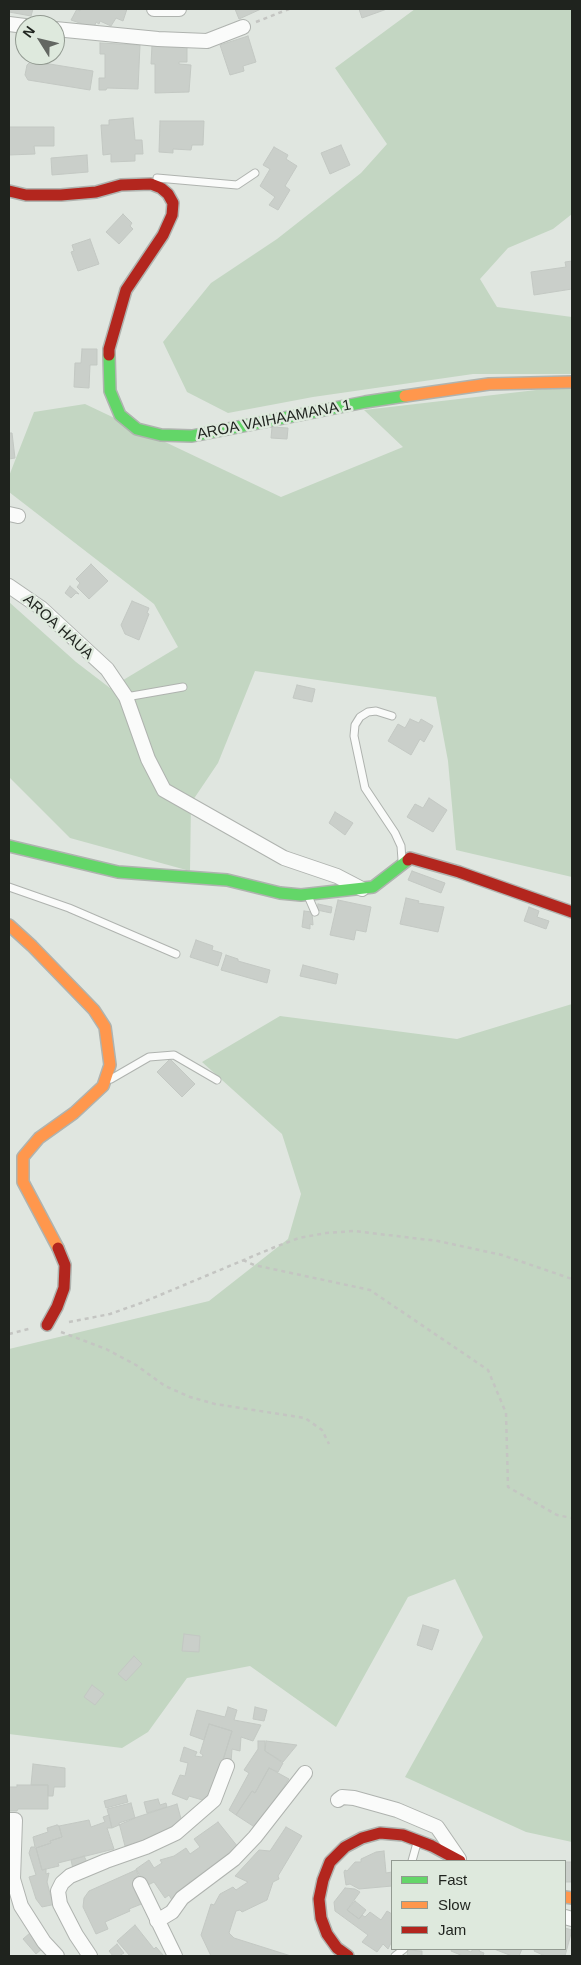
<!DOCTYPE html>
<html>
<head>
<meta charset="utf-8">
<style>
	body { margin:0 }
	#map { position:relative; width:581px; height:1965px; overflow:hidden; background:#e0e6e0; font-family:Helvetica,sans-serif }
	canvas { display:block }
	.frame { position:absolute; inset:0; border:10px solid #1f231e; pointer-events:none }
	.legend { position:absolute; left:391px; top:1860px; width:175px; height:90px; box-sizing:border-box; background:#dee9dd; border:1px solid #929a91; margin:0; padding:6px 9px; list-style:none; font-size:15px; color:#1f231e }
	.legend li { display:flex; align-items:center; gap:10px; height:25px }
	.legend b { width:25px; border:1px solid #929a91 }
	.north { position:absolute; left:15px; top:15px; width:50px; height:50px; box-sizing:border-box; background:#dee9dd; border:1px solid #929a91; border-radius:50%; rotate:306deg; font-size:14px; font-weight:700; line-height:20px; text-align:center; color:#1f231e }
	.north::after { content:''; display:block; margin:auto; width:18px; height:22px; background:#636762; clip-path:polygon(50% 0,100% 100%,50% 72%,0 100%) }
</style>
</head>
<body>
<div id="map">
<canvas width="581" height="1965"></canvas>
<div class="frame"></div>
<ul class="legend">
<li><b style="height:6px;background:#63d668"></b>Fast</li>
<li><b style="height:6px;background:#ff974d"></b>Slow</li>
<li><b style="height:6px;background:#b3261e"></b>Jam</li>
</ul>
<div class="north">N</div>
</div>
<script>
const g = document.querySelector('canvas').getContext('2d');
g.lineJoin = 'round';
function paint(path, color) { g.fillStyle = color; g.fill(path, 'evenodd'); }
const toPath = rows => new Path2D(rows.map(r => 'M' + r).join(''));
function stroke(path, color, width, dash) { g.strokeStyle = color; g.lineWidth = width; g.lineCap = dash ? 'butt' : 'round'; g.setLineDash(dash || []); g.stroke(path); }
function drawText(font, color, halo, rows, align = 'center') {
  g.font = font + ' Helvetica,sans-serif'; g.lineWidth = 5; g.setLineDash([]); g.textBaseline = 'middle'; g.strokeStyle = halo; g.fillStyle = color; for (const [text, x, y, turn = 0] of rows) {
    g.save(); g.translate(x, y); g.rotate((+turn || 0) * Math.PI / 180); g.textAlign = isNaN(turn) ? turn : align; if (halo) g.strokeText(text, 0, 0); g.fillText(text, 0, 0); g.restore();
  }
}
paint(toPath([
	[415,9,572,9,572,214,553,229,508,248,480,279,497,307,572,317,572,374,473,374,313,397,228,413,187,392,163,342,211,283,277,239,361,173,387,144,335,68],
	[562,387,572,388,572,877,456,850,448,761,436,697,255,671,218,763,191,803,190,871,70,838,9,777,9,602,76,662,110,688,178,647,154,604,9,492,9,476,34,412,85,404,281,497,403,447,364,410],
	[572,1004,572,1842,526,1832,405,1777,483,1637,455,1579,408,1597,336,1727,250,1666,187,1678,148,1732,122,1748,9,1734,9,1349,209,1301,288,1239,301,1194,282,1134,202,1062,280,1016,457,1039]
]), '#c3d6c2');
const building = toPath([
	[9,9,33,9,31,16,9,12,9,9],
	[77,9,80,11,81,9,127,9,123,21,116,18,111,26,100,21,99,24,96,22,94,28,71,20,77,9],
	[235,9,261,9,239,19,235,9],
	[359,9,387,9,362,18,359,9],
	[248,36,256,62,243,66,244,71,230,75,220,45,248,36],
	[100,43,140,45,138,89,107,88,106,90,99,90,99,78,105,78,105,54,100,54,100,43],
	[152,45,187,46,187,62,179,62,179,64,191,65,189,92,155,93,155,64,151,64,152,45],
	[31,61,93,71,90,90,28,80,25,75,27,65,31,61],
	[133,118,135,140,142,140,143,154,135,154,135,161,111,162,111,154,103,155,101,125,109,125,109,120,133,118],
	[160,121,204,121,203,145,192,145,191,150,173,149,173,153,159,152,160,121],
	[9,127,54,127,54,146,34,146,35,154,9,155,9,127],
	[341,145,350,165,330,174,321,153,341,145],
	[274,147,288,155,286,159,297,166,285,186,290,190,278,210,269,205,275,197,260,186,270,169,263,165,274,147],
	[87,155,88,172,52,175,51,158,87,155],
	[123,214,132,223,130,226,133,229,119,244,106,232,123,214],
	[90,239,99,264,78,271,71,252,74,251,72,245,90,239],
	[572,261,572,289,534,295,531,272,566,267,565,262,572,261],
	[82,349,97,349,97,365,90,365,89,388,74,387,75,363,81,363,82,349],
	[272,427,288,428,287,439,271,438,272,427],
	[9,433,12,433,15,458,9,459,9,433],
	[91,564,108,581,89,599,77,587,80,583,76,579,91,564],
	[70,586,79,594,76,593,71,598,65,593,70,586],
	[132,601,149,608,147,613,149,614,139,640,125,634,121,625,132,601],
	[297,685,315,689,312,702,293,698,297,685],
	[410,719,419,723,421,719,433,726,424,742,420,739,411,755,388,741,398,724,405,728,410,719],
	[429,798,447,810,433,832,407,817,415,804,423,808,429,798],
	[335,812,353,823,345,835,329,823,335,812],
	[412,871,445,883,441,893,408,880,412,871],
	[406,898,419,901,418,903,444,907,438,932,400,924,406,898],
	[338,900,371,907,366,932,356,930,354,940,330,935,338,900],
	[318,904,332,907,331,913,317,910,318,904],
	[529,907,539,911,537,917,549,921,546,929,524,921,529,907],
	[304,911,312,912,313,925,310,924,310,929,302,927,304,911],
	[196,940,213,946,212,950,222,953,218,966,190,957,196,940],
	[226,955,238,959,238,961,270,970,267,983,221,970,226,955],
	[303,965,338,974,336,984,300,976,303,965],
	[170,1059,195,1084,182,1097,157,1072,170,1059],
	[423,1625,439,1630,432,1650,417,1645,423,1625],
	[184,1634,200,1636,199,1652,182,1651,184,1634],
	[134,1656,142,1664,126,1681,118,1674,134,1656],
	[92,1685,104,1694,95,1705,84,1697,92,1685],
	[228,1707,237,1710,234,1720,261,1725,253,1741,241,1737,240,1751,232,1749,231,1763,223,1760,232,1731,209,1724,204,1740,190,1735,197,1710,225,1717,228,1707],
	[255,1707,267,1710,264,1721,253,1719,255,1707],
	[209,1724,232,1731,223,1760,225,1760,209,1802,189,1796,187,1800,172,1794,180,1775,185,1776,188,1763,180,1761,184,1747,197,1752,195,1756,202,1757,203,1755,200,1753,209,1724],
	[258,1741,265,1741,265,1751,283,1763,278,1772,269,1768,255,1793,252,1791,236,1815,229,1810,249,1773,244,1770,258,1749,258,1741],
	[266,1741,297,1745,283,1762,265,1751,266,1741],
	[33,1764,65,1768,65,1787,54,1787,53,1796,48,1796,48,1785,31,1785,33,1764],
	[269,1768,289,1779,256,1828,236,1815,252,1791,255,1793,269,1768],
	[17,1785,48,1785,48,1809,18,1809,17,1811,9,1811,9,1787,17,1787,17,1785],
	[126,1795,128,1802,106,1808,104,1801,126,1795],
	[158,1799,160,1805,166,1803,167,1807,147,1813,144,1802,158,1799],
	[131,1803,135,1818,112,1828,107,1809,131,1803],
	[177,1804,183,1826,154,1835,155,1837,125,1846,119,1823,177,1804],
	[109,1815,112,1828,107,1828,114,1849,58,1863,59,1866,42,1870,36,1848,51,1843,50,1841,62,1837,59,1826,89,1820,91,1827,105,1822,103,1817,109,1815],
	[218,1822,238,1847,191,1883,189,1882,193,1887,173,1902,169,1895,165,1898,154,1882,146,1886,136,1869,149,1860,154,1868,162,1863,160,1860,174,1856,186,1848,190,1854,200,1847,194,1839,218,1822],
	[57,1825,59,1826,62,1837,50,1841,51,1843,36,1848,42,1870,46,1869,46,1874,49,1873,47,1882,51,1897,56,1904,42,1907,36,1899,29,1877,36,1875,29,1853,31,1847,35,1847,33,1837,48,1832,47,1828,57,1825],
	[286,1827,302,1836,278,1876,279,1879,273,1882,267,1900,242,1912,240,1910,236,1911,229,1933,234,1938,291,1956,211,1956,201,1935,211,1904,214,1905,220,1894,233,1887,236,1890,248,1882,235,1876,259,1850,270,1851,286,1827],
	[384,1851,386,1873,392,1872,392,1886,359,1889,350,1884,346,1885,344,1872,345,1870,347,1871,355,1862,361,1862,361,1859,376,1852,384,1851],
	[84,1856,88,1864,73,1869,71,1860,84,1856],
	[565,1862,572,1862,572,1882,565,1882,565,1862],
	[136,1870,140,1879,144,1903,129,1909,130,1911,105,1922,108,1929,96,1934,83,1907,84,1898,89,1891,136,1870],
	[345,1888,355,1889,360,1892,347,1910,359,1919,362,1915,365,1917,370,1912,381,1920,387,1911,392,1914,392,1941,388,1949,383,1944,377,1952,362,1942,368,1935,335,1911,334,1902,345,1888],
	[355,1901,366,1910,359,1919,347,1910,355,1901],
	[135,1925,154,1949,156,1947,164,1956,130,1956,117,1941,135,1925],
	[565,1928,572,1930,565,1956,545,1956,534,1951,535,1949,565,1949,565,1928],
	[30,1933,43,1948,36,1954,23,1939,30,1933],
	[117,1944,124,1953,119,1956,113,1956,109,1951,117,1944],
	[452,1949,464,1949,471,1952,473,1949,480,1949,479,1951,484,1953,483,1956,463,1956,451,1951,452,1949],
	[494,1949,522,1949,519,1956,512,1956,494,1949],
	[408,1950,422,1951,422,1956,407,1956,408,1950]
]);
paint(building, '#cacfca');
stroke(building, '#c3c8c3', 1);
const lane = toPath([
	[157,178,237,185,255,173],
	[126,697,183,687],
	[392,716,376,711,368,712,360,717,355,725,354,736,365,788,395,833,401,846,402,860],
	[9,887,69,908,176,954],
	[308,896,315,912],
	[111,1079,149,1057,174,1055,217,1080],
	[412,1861,417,1843],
	[395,1956,404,1949]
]);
const street = toPath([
	[154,9,179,9],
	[9,24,25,26],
	[55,29,158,39,207,41,243,27],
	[9,514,18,516],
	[9,586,41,608,107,669,126,697,148,759,164,790,284,858,337,876,362,889],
	[338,1800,342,1797,354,1798,397,1810,437,1827,459,1859],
	[9,1820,15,1820,13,1879,21,1906,44,1942,57,1956],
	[140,1884,175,1956],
	[565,1917,572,1919],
	[157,1921,172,1912,182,1898,234,1859,255,1837,305,1773],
	[90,1956,76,1935,60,1904,58,1891,62,1883,70,1876,106,1861,146,1847,176,1833,214,1800,227,1766]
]);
const fast = toPath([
	[109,355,110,391,120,415,137,429,161,435,192,436,365,402,405,396],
	[9,846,118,872,227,880,280,893,301,895,373,887,408,860]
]);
const slow = toPath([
	[405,396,489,384,572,382],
	[9,925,32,946,94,1010,105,1027,110,1065,103,1086,74,1113,39,1138,23,1157,23,1182,58,1248],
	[565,1897,572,1898]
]);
const jam = toPath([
	[9,191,26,195,61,195,96,192,121,185,151,184,161,188,168,194,173,203,172,215,163,235,126,290,109,349,109,355],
	[408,860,410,858,459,872,572,912],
	[47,1325,57,1307,64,1288,65,1265,58,1248],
	[348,1956,337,1948,327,1934,321,1918,319,1899,323,1880,330,1862,345,1847,362,1838,380,1833,403,1835,432,1846,460,1861]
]);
stroke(lane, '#afb3af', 9);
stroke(street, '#afb3af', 16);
stroke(fast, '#afb3af', 14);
stroke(slow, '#afb3af', 14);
stroke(jam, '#afb3af', 14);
stroke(toPath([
	[256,22,289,9],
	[243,1260,254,1265,370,1290,488,1370,506,1413,508,1487,557,1515,572,1518],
	[69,1322,110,1314,141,1303,275,1247,299,1238,326,1233,354,1231,438,1241,502,1255,572,1279],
	[61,1332,106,1349,136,1365,165,1386,190,1397,215,1404,305,1418,322,1430,329,1444],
	[9,1334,32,1328]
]), '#c4c5c2', 2.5, [4, 4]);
stroke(lane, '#fafbfa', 7);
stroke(street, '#fafbfa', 14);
stroke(fast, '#63d668', 11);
stroke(slow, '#ff974d', 11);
stroke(jam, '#b3261e', 11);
drawText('15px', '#1f231e', '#dee9dd', [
	["AROA VAIHAAMANA 1",274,420,-11],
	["AROA HAUA",58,627,42]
]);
</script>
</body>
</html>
